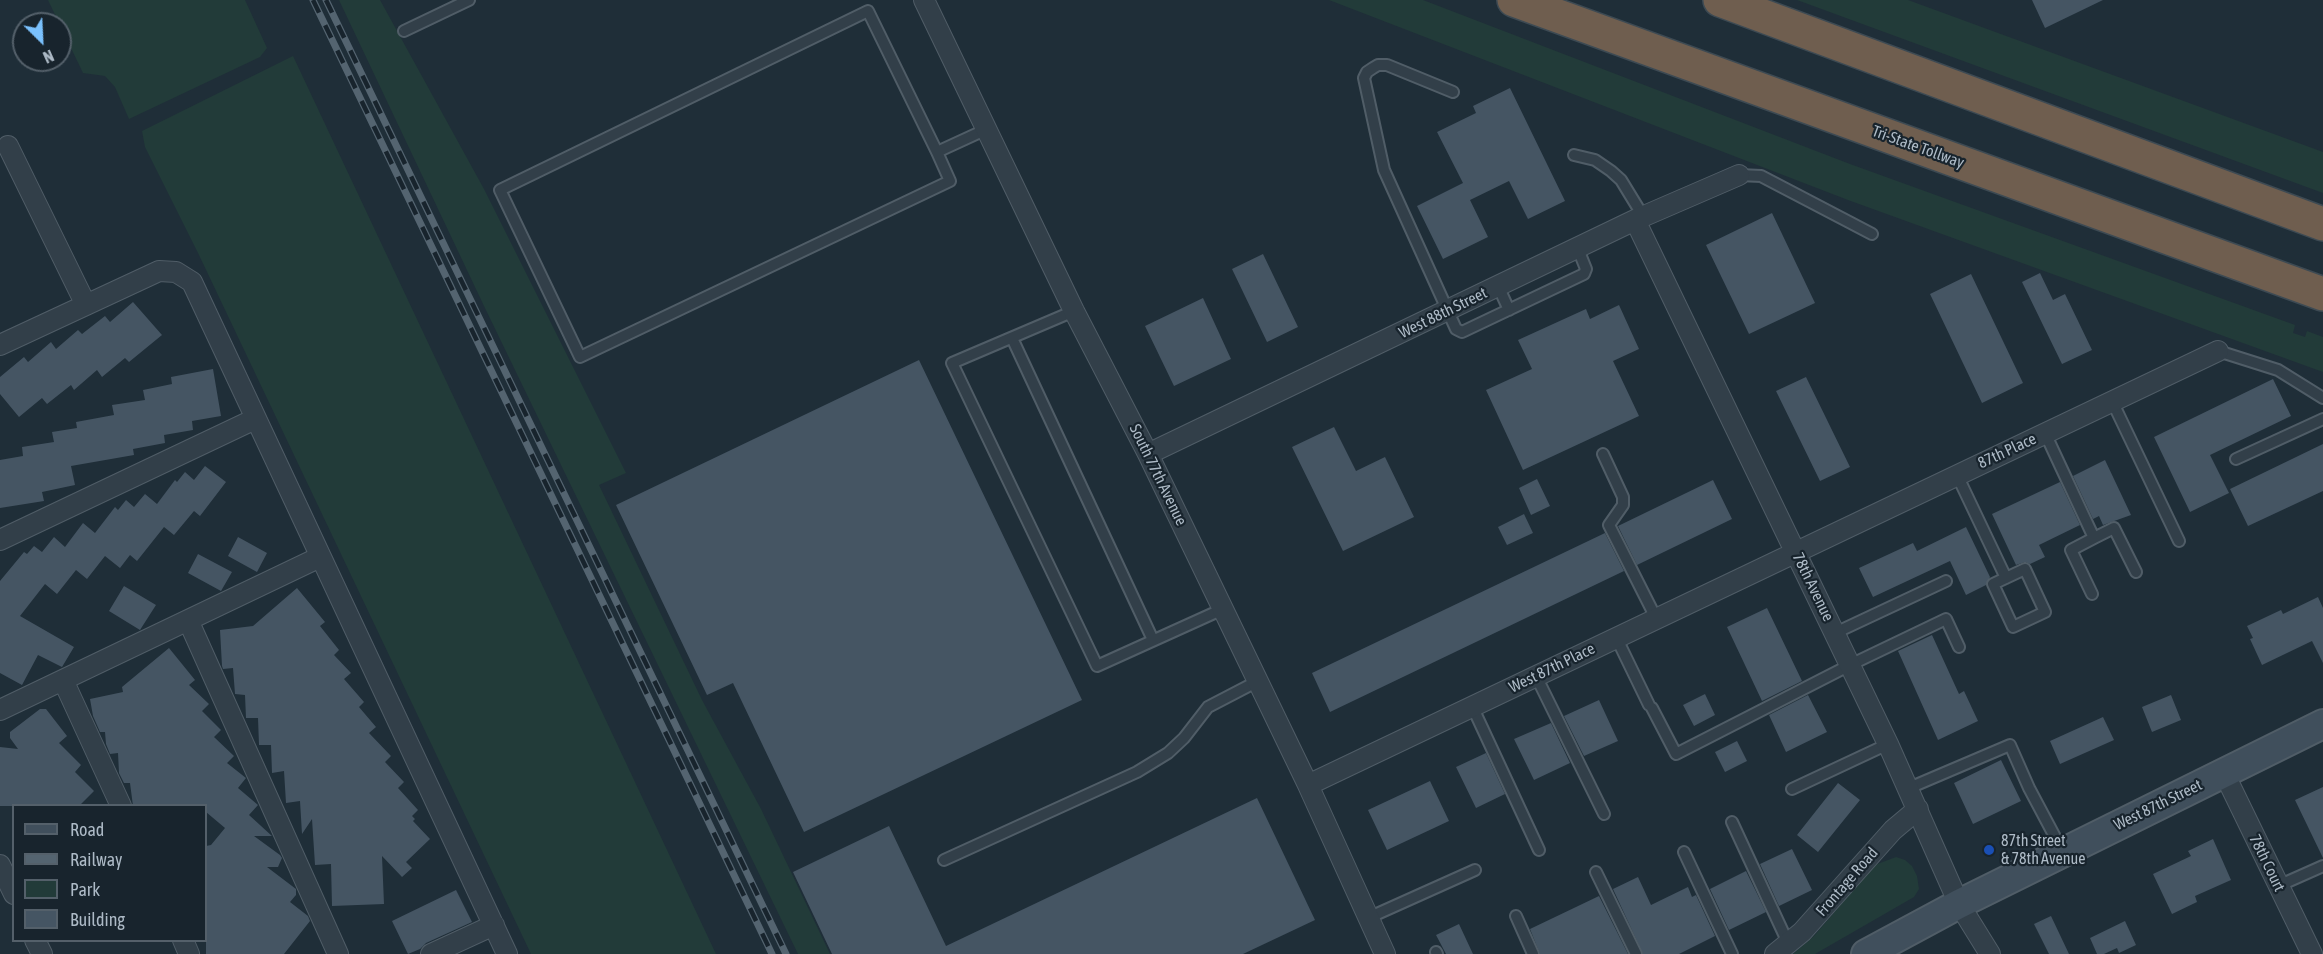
<!DOCTYPE html>
<html>
<head>
<meta charset="utf-8">
<style>
	body { margin:0 }
	#map { position:relative; width:2323px; height:954px; overflow:hidden; background:#1f2e38; font-family:"Asap Condensed",sans-serif }
	canvas { display:block }
	.legend { position:absolute; left:12px; top:804px; width:195px; height:138px; box-sizing:border-box; background:#18242d; border:2px solid #54606a; margin:0; padding:8px 10px; list-style:none; font-size:18px; color:#adbac6 }
	.legend li { display:flex; align-items:center; gap:12px; height:30px }
	.legend b { width:30px; border:2px solid #54606a }
	.north { position:absolute; left:12px; top:12px; width:60px; height:60px; box-sizing:border-box; background:#18242d; border:2px solid #54606a; border-radius:50%; rotate:156deg; font-size:16px; font-weight:700; line-height:24px; text-align:center; color:#adbac6 }
	.north::after { content:''; display:block; margin:auto; width:21px; height:27px; background:#7ac1fd; clip-path:polygon(50% 0,100% 100%,50% 72%,0 100%) }
</style>
</head>
<body>
<div id="map">
<canvas width="2323" height="954"></canvas>
<ul class="legend">
<li><b style="height:8px;background:#404f5c"></b>Road</li>
<li><b style="height:8px;background:#546470"></b>Railway</li>
<li><b style="height:16px;background:#223b39"></b>Park</li>
<li><b style="height:16px;background:#455563"></b>Building</li>
</ul>
<div class="north">N</div>
</div>
<script>
const g = document.querySelector('canvas').getContext('2d');
g.lineJoin = 'round';
function paint(path, color) { g.fillStyle = color; g.fill(path, 'evenodd'); }
const toPath = rows => new Path2D(rows.map(r => 'M' + r).join(''));
function stroke(path, color, width, dash) { g.strokeStyle = color; g.lineWidth = width; g.lineCap = dash ? 'butt' : 'round'; g.setLineDash(dash || []); g.stroke(path); }
function drawText(font, color, halo, rows, align = 'center') {
  g.font = font + ' "Asap Condensed",sans-serif'; g.lineWidth = 4.5; g.setLineDash([]); g.textBaseline = 'middle'; g.strokeStyle = halo; g.fillStyle = color; for (const [text, x, y, turn = 0] of rows) {
    g.save(); g.translate(x, y); g.rotate((+turn || 0) * Math.PI / 180); g.textAlign = isNaN(turn) ? turn : align; if (halo) g.strokeText(text, 0, 0); g.fillText(text, 0, 0); g.restore();
  }
}
paint(toPath([
	[48,0,245,0,267,48,260,57,129,119,115,87,105,76,83,73],
	[339,0,380,0,484,189,626,473,599,485,702,700,761,809,830,954,798,954,484,306],
	[1329,0,1423,0,1850,164,2295,325,2293,333,2305,337,2307,331,2323,337,2323,372,1848,200],
	[1797,0,1908,0,2323,152,2323,193],
	[293,56,716,954,531,954,199,255,145,147,142,131],
	[1896,857,1905,860,1912,866,1917,876,1919,889,1914,897,1815,954,1793,954,1814,936,1875,865]
]), '#223b39');
paint(toPath([
	[2032,0,2103,0,2045,28],
	[1510,88,1565,201,1528,219,1509,181,1470,200,1488,237,1443,259,1417,206,1463,183,1437,132,1476,113,1473,106],
	[1772,213,1815,303,1749,334,1706,245],
	[1263,254,1298,327,1267,342,1232,269],
	[2040,273,2053,300,2065,294,2092,350,2062,364,2022,282],
	[1971,274,2023,383,1982,403,1930,294],
	[1203,298,1231,359,1174,386,1145,326],
	[133,302,162,335,129,362,125,358,102,377,97,370,74,390,71,385,47,404,42,398,19,417,0,394,0,377,24,357,28,362,51,342,56,349,78,330,82,334,105,316,110,322],
	[1619,305,1639,349,1613,361,1639,416,1523,470,1486,390,1532,369,1518,340,1586,309,1590,319],
	[919,360,1082,700,804,832,733,683,707,695,616,505],
	[213,369,221,416,192,421,193,430,164,435,165,443,133,449,134,455,71,466,75,485,42,492,44,501,0,508,0,460,23,456,22,447,54,442,52,432,77,428,76,422,114,415,112,405,145,400,143,390,172,384,171,377],
	[1806,377,1850,467,1820,481,1776,391],
	[2273,379,2291,416,2210,455,2229,493,2190,512,2154,437],
	[1334,427,1356,471,1385,457,1414,517,1343,551,1292,447],
	[2323,444,2323,491,2248,526,2230,489],
	[2105,460,2131,515,2103,525,2099,516,2093,519,2073,476],
	[205,466,226,482,200,516,194,511,174,535,164,527,137,561,130,555,120,568,105,556,87,579,76,570,57,594,45,584,20,616,74,647,62,667,38,655,22,685,0,673,0,581,24,552,27,554,34,546,42,552,54,537,65,547,83,523,95,533,115,507,118,510,126,500,134,507,145,494,157,504,175,480,177,482,185,472,194,480],
	[1537,479,1550,506,1531,515,1519,488],
	[1713,480,1732,519,1637,565,1618,526],
	[2060,482,2080,525,2039,545,2045,557,2030,564,2025,562,2016,565,1992,514],
	[1524,514,1533,533,1507,545,1498,527],
	[1966,527,1990,577,1986,585,1966,595,1950,561,1873,597,1859,568,1913,543,1917,551],
	[1605,533,1624,571,1330,712,1312,673],
	[238,537,267,553,257,572,228,556],
	[198,554,232,572,221,591,188,573],
	[124,586,156,605,140,630,109,611],
	[297,588,325,622,320,626,339,650,334,655,351,673,344,679,364,702,359,707,376,727,369,733,391,756,385,762,404,782,398,788,418,810,412,816,415,819,413,821,430,839,406,862,412,868,402,877,382,856,384,904,332,906,331,864,315,865,312,819,302,834,300,801,286,803,284,771,272,773,271,745,259,745,258,718,246,718,245,695,235,694,233,668,223,669,222,666,220,630,253,626],
	[2318,597,2323,608,2323,663,2312,641,2262,665,2250,639,2253,638,2247,626,2281,610,2283,614],
	[1767,608,1802,681,1762,701,1727,627],
	[1932,635,1959,694,1964,691,1978,721,1938,740,1898,651],
	[169,648,195,680,189,685,209,704,202,711,221,730,214,737,234,756,227,763,246,778,238,788,258,805,249,815,272,836,254,836,280,855,282,858,278,867,267,867,296,889,296,895,290,902,308,916,310,921,284,954,206,954,206,846,211,845,225,828,206,812,206,806,133,806,130,783,124,783,119,773,118,753,110,754,106,744,105,732,100,732,93,716,90,699,123,692,122,687],
	[1705,694,1715,715,1694,726,1683,705],
	[1808,695,1827,732,1786,752,1769,715],
	[2171,695,2181,720,2152,732,2142,707],
	[1599,700,1618,741,1584,756,1564,716],
	[40,709,46,709,67,736,59,743,81,765,75,772,94,791,79,806,0,806,0,747,18,749,10,738,10,732],
	[2103,717,2114,740,2060,764,2050,741],
	[1551,723,1570,763,1534,780,1514,739],
	[1737,741,1747,761,1725,772,1715,752],
	[1486,753,1505,794,1476,808,1456,767],
	[2001,760,2021,801,1973,824,1954,783],
	[1430,781,1449,821,1387,850,1368,810],
	[1838,783,1860,800,1818,852,1797,835],
	[2323,787,2323,858,2295,800],
	[1257,798,1315,920,1243,954,832,954,793,872,889,826,946,946],
	[2213,839,2231,880,2195,896,2197,902,2172,914,2153,874,2191,856,2188,851],
	[1792,849,1812,890,1779,906,1760,864],
	[1746,871,1766,912,1729,930,1710,889],
	[1638,877,1651,905,1688,887,1692,897,1696,895,1715,936,1679,954,1643,954,1613,889],
	[456,890,472,922,426,943,420,949,408,954,392,921],
	[1599,896,1628,954,1540,954,1530,929],
	[2051,916,2069,954,2049,954,2034,924],
	[2125,921,2136,945,2119,953,2117,948,2104,954,2097,954,2090,938],
	[1459,924,1473,954,1446,954,1436,935]
]), '#455563');
const service = toPath([
	[404,31,469,0],
	[1453,92,1387,65,1378,65,1373,68,1367,72,1364,78,1384,170,1456,329,1462,332,1584,274,1586,269,1578,249],
	[937,152,868,11,500,190,580,357,950,181,937,152,987,129],
	[1574,155,1595,160,1611,171,1621,180,1643,216],
	[1739,175,1761,176,1872,234],
	[1498,286,1509,310],
	[1074,311,952,363,1097,666,1223,609],
	[1012,338,1153,640],
	[2218,351,2278,370,2323,398],
	[2112,401,2179,541],
	[2045,433,2094,538,2114,528,2136,572],
	[1603,454,1623,497,1623,505,1609,525,1656,618],
	[2236,459,2323,419],
	[1957,475,2006,578],
	[2025,569,2045,612,2013,627,1993,584,2025,569],
	[2092,594,2071,550,2094,538],
	[1835,633,1946,581],
	[1616,637,1649,705],
	[1536,676,1604,814],
	[1472,706,1539,850],
	[1652,708,1676,754,1850,665,1946,619,1959,647],
	[1909,788,2010,745,2029,788,2063,852],
	[1792,789,1888,744],
	[1732,822,1789,945],
	[1684,852,1732,954],
	[944,860,1137,772,1168,753,1184,738,1208,707,1258,681],
	[1596,872,1636,954],
	[2278,886,2323,866],
	[1516,916,1533,954],
	[1368,918,1475,870],
	[1436,952,1437,954]
]);
const minor = toPath([
	[924,0,1074,311,1148,454,1308,785,1385,954],
	[8,146,86,305],
	[1635,220,1888,744,1959,904,1990,954],
	[0,345,159,271,176,272,192,282,507,954],
	[1148,454,1635,220,1739,175],
	[0,540,255,419],
	[188,620,338,954],
	[63,680,121,806],
	[0,710,320,557],
	[2224,773,2312,954],
	[1308,785,2218,351],
	[0,865,14,894],
	[35,940,42,954],
	[183,940,189,954],
	[431,954,494,925],
	[1775,954,1802,932,1893,830,1918,809]
]);
const secondary = toPath([
	[1866,954,1959,904,2323,724]
]);
const motorway = toPath([
	[1514,0,2323,294],
	[1720,0,2323,224]
]);
stroke(service, '#505d67', 14);
stroke(minor, '#505d67', 22);
stroke(secondary, '#505d67', 32);
stroke(motorway, '#3d4a53', 36);
stroke(service, '#323f49', 10);
stroke(minor, '#323f49', 20);
stroke(secondary, '#404f5c', 28);
stroke(motorway, '#6f5e4f', 33);
const rail = toPath([
	[313,0,772,954],
	[326,0,786,954]
]);
stroke(rail, '#546470', 7);
stroke(rail, '#18242d', 4.5, [14]);
for (const [x, y, r, color] of [
	[1989,850,6,"#1a4fb4"]
]) { const dot = new Path2D(); dot.arc(x, y, r, 0, 2 * Math.PI); g.fillStyle = color; g.fill(dot); stroke(dot, '#18242d', 2); }
drawText('16px', '#adbac6', '#18242d', [
	["Tri-State Tollway",1918,147,20],
	["West 88th Street",1443,313,-26],
	["87th Place",2007,451,-25],
	["South 77th Avenue",1158,475,64],
	["78th Avenue",1813,587,64],
	["West 87th Place",1552,668,-26],
	["West 87th Street",2158,805,-26],
	["78th Court",2267,863,64],
	["Frontage Road",1847,882,-49]
]);
drawText('16px', '#adbac6', '#18242d', [
	["87th Street",2001,841],
	["& 78th Avenue",2001,859]
], 'left');
</script>
</body>
</html>
